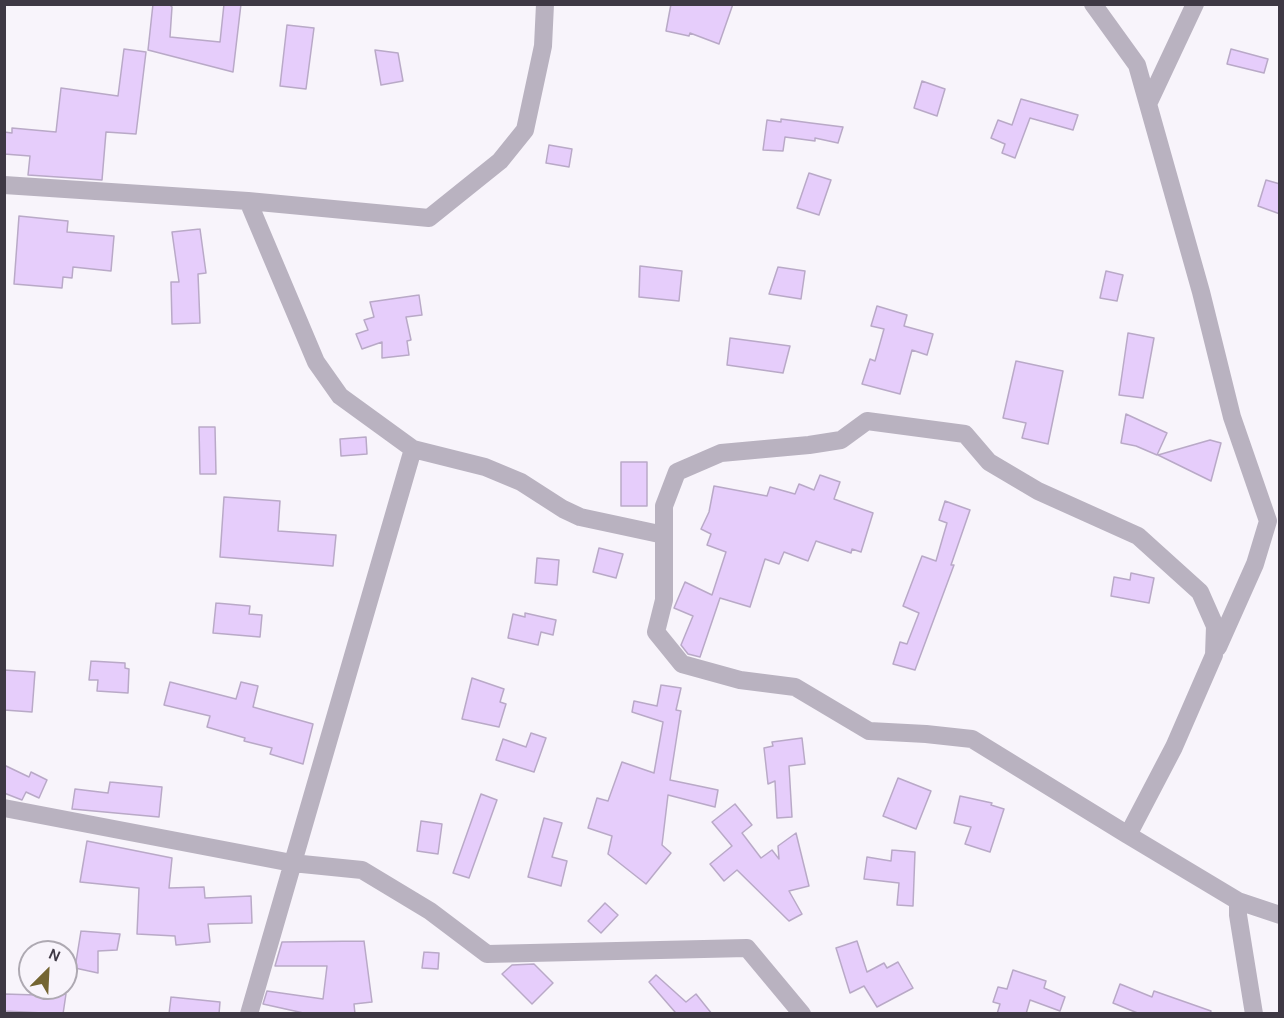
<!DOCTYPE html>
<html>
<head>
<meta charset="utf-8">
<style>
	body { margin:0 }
	#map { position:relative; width:1284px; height:1018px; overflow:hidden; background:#f8f4fb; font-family:Karla,sans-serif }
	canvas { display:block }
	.frame { position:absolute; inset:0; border:6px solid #3e3844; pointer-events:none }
	.north { position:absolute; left:18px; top:940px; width:60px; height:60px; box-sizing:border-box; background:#f8f4fb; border:2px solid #aea9b2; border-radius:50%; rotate:24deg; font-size:16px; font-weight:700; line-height:24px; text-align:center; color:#3e3844 }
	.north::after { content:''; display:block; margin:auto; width:21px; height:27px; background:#746532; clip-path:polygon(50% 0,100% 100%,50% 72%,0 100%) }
</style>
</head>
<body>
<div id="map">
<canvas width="1284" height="1018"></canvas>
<div class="frame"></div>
<div class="north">N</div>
</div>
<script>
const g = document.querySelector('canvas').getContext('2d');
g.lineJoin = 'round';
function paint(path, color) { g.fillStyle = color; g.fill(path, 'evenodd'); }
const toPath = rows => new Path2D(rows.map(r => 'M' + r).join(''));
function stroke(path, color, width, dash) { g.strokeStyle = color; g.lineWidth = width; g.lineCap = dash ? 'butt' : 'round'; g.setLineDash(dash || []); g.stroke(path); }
const building = toPath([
	[153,4,169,4,172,7,170,37,220,42,224,4,241,4,233,72,148,50,153,4],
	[671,4,733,4,719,44,690,33,689,36,666,31,671,4],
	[287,25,314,28,306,89,280,86,287,25],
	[124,49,146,52,136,134,106,132,102,180,28,175,30,156,4,154,4,132,12,133,12,128,56,132,61,88,118,96,124,49],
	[1231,49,1268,59,1264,73,1227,64,1231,49],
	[375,50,398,53,403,81,381,85,375,50],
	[922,81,945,89,937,116,914,108,922,81],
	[1021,99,1078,115,1073,130,1030,118,1015,158,1002,153,1005,144,991,138,998,120,1012,125,1021,99],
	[781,119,811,123,843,127,838,143,815,138,815,141,785,137,783,151,763,150,767,120,781,122,781,119],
	[549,145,572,149,569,167,546,163,549,145],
	[809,173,831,180,819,215,797,208,809,173],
	[1266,180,1280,184,1280,214,1258,206,1266,180],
	[19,216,68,221,67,232,114,236,111,271,73,267,72,278,63,277,62,288,14,284,19,216],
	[200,229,206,273,198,274,200,323,172,324,171,282,179,282,172,232,200,229],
	[640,266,682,271,679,301,639,297,640,266],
	[778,267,805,271,801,299,769,294,778,267],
	[1106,271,1123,275,1117,301,1100,298,1106,271],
	[419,295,422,315,406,317,411,340,407,341,409,355,382,358,382,342,362,349,356,334,368,330,364,320,374,317,370,302,419,295],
	[877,306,907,315,904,326,933,334,927,355,912,350,900,394,862,384,870,359,875,361,884,329,871,326,877,306],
	[1128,333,1154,338,1143,398,1119,395,1128,333],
	[730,338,790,346,783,373,727,365,730,338],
	[1016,361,1063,371,1048,444,1022,438,1026,423,1003,418,1016,361],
	[1126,414,1167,433,1157,455,1136,446,1121,443,1126,414],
	[199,427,215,427,216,474,200,474,199,427],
	[366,437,367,454,341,456,340,439,366,437],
	[1210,440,1221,443,1211,481,1158,455,1210,440],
	[621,462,647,462,647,506,621,506,621,462],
	[820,475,840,482,834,499,873,513,861,552,852,549,851,553,816,541,808,561,784,552,779,564,765,559,750,607,720,598,700,657,688,654,681,645,693,616,674,608,685,582,712,595,726,552,707,545,711,534,701,529,709,512,714,486,767,496,770,487,795,494,799,484,814,490,820,475],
	[224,497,280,501,278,531,336,535,333,566,220,557,224,497],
	[945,501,970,510,951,565,954,565,915,670,893,664,900,642,907,644,919,613,903,606,922,556,936,561,947,523,939,520,945,501],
	[599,548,623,554,616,578,593,572,599,548],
	[537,558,559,560,557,585,535,583,537,558],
	[1131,573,1154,578,1149,603,1111,596,1114,577,1130,580,1131,573],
	[216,603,250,606,249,614,262,615,260,637,213,633,216,603],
	[525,613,556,620,553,635,541,632,538,645,508,638,513,614,525,617,525,613],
	[91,661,125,663,125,668,129,669,128,693,97,691,98,680,89,680,91,661],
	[4,670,35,672,32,712,4,710,4,670],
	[472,678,504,689,500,702,506,704,499,727,462,719,472,678],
	[170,682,236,699,241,682,258,686,253,707,313,724,303,764,270,754,272,748,244,741,245,738,207,727,210,716,164,705,170,682],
	[661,685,681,688,676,710,681,711,680,716,670,780,718,790,715,807,668,795,662,845,671,853,646,884,608,854,612,836,588,828,597,798,608,801,622,762,654,773,663,722,632,712,634,701,657,706,661,685],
	[531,733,546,738,534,772,496,760,503,739,526,747,531,733],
	[802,738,805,764,789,766,792,817,777,818,775,781,768,784,764,748,773,746,772,742,802,738],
	[4,765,29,777,31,772,47,780,39,798,26,792,22,800,4,793,4,765],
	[898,778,931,791,916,829,883,816,898,778],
	[110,782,162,787,159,817,72,809,75,789,108,793,110,782],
	[481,794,497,800,469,878,453,873,481,794],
	[960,796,992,803,991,805,1004,809,990,852,965,844,971,827,954,823,960,796],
	[735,804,752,825,742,833,761,858,772,850,779,859,778,846,796,833,809,886,789,891,802,914,789,921,737,870,724,881,710,864,732,846,712,822,735,804],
	[544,818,562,823,552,857,567,861,561,886,528,877,544,818],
	[421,821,442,824,438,854,417,851,421,821],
	[87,841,172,858,169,888,204,887,205,898,251,896,252,923,208,924,210,942,176,945,175,936,137,934,139,888,80,882,87,841],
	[892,850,915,852,913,906,897,905,899,883,864,879,867,857,891,861,892,850],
	[605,903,618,915,601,933,588,921,605,903],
	[81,931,120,934,117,950,98,951,98,973,75,968,81,931],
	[364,941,372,1002,354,1004,355,1014,308,1014,263,1004,267,991,323,999,327,966,275,966,282,942,364,941],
	[857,941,867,972,884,963,887,968,898,962,913,988,877,1007,864,986,850,993,836,948,857,941],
	[424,952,439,953,438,969,422,968,424,952],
	[534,964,553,983,532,1004,502,974,512,965,534,964],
	[1013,970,1046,981,1044,988,1065,997,1060,1011,1030,1000,1026,1014,997,1014,1000,1004,993,1002,998,987,1007,989,1013,970],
	[656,975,686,1002,696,994,712,1014,673,1014,675,1012,649,982,656,975],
	[1120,984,1152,997,1154,991,1211,1011,1210,1014,1140,1014,1113,1003,1120,984],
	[39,988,66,994,63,1014,4,1011,4,994,37,995,39,988],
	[171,997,220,1002,219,1014,169,1014,171,997]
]);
paint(building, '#e6cdfb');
stroke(building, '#b9a9c7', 1.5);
stroke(toPath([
	[1093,4,1137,65,1201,292,1232,417,1268,521,1255,564,1218,647],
	[1149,102,1195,4],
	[4,185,248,201,429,218,500,161,525,130,543,46,545,4],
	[248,201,316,362,340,396,413,449,485,467,521,482,563,509,580,517,664,535,664,600,656,632,682,664,740,680,795,687,869,731,926,734,972,739,1128,835],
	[664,535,664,506,677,472,721,453,809,445,841,440,867,421,965,434,989,462,1038,491,1138,536,1200,592,1215,626,1214,655,1174,747,1128,835,1238,901,1280,915],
	[4,808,292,863,362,870,430,911,487,954,747,948,802,1014],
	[1238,901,1238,915,1254,1014],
	[249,1014,413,449]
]), '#b9b2c0', 18);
</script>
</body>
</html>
